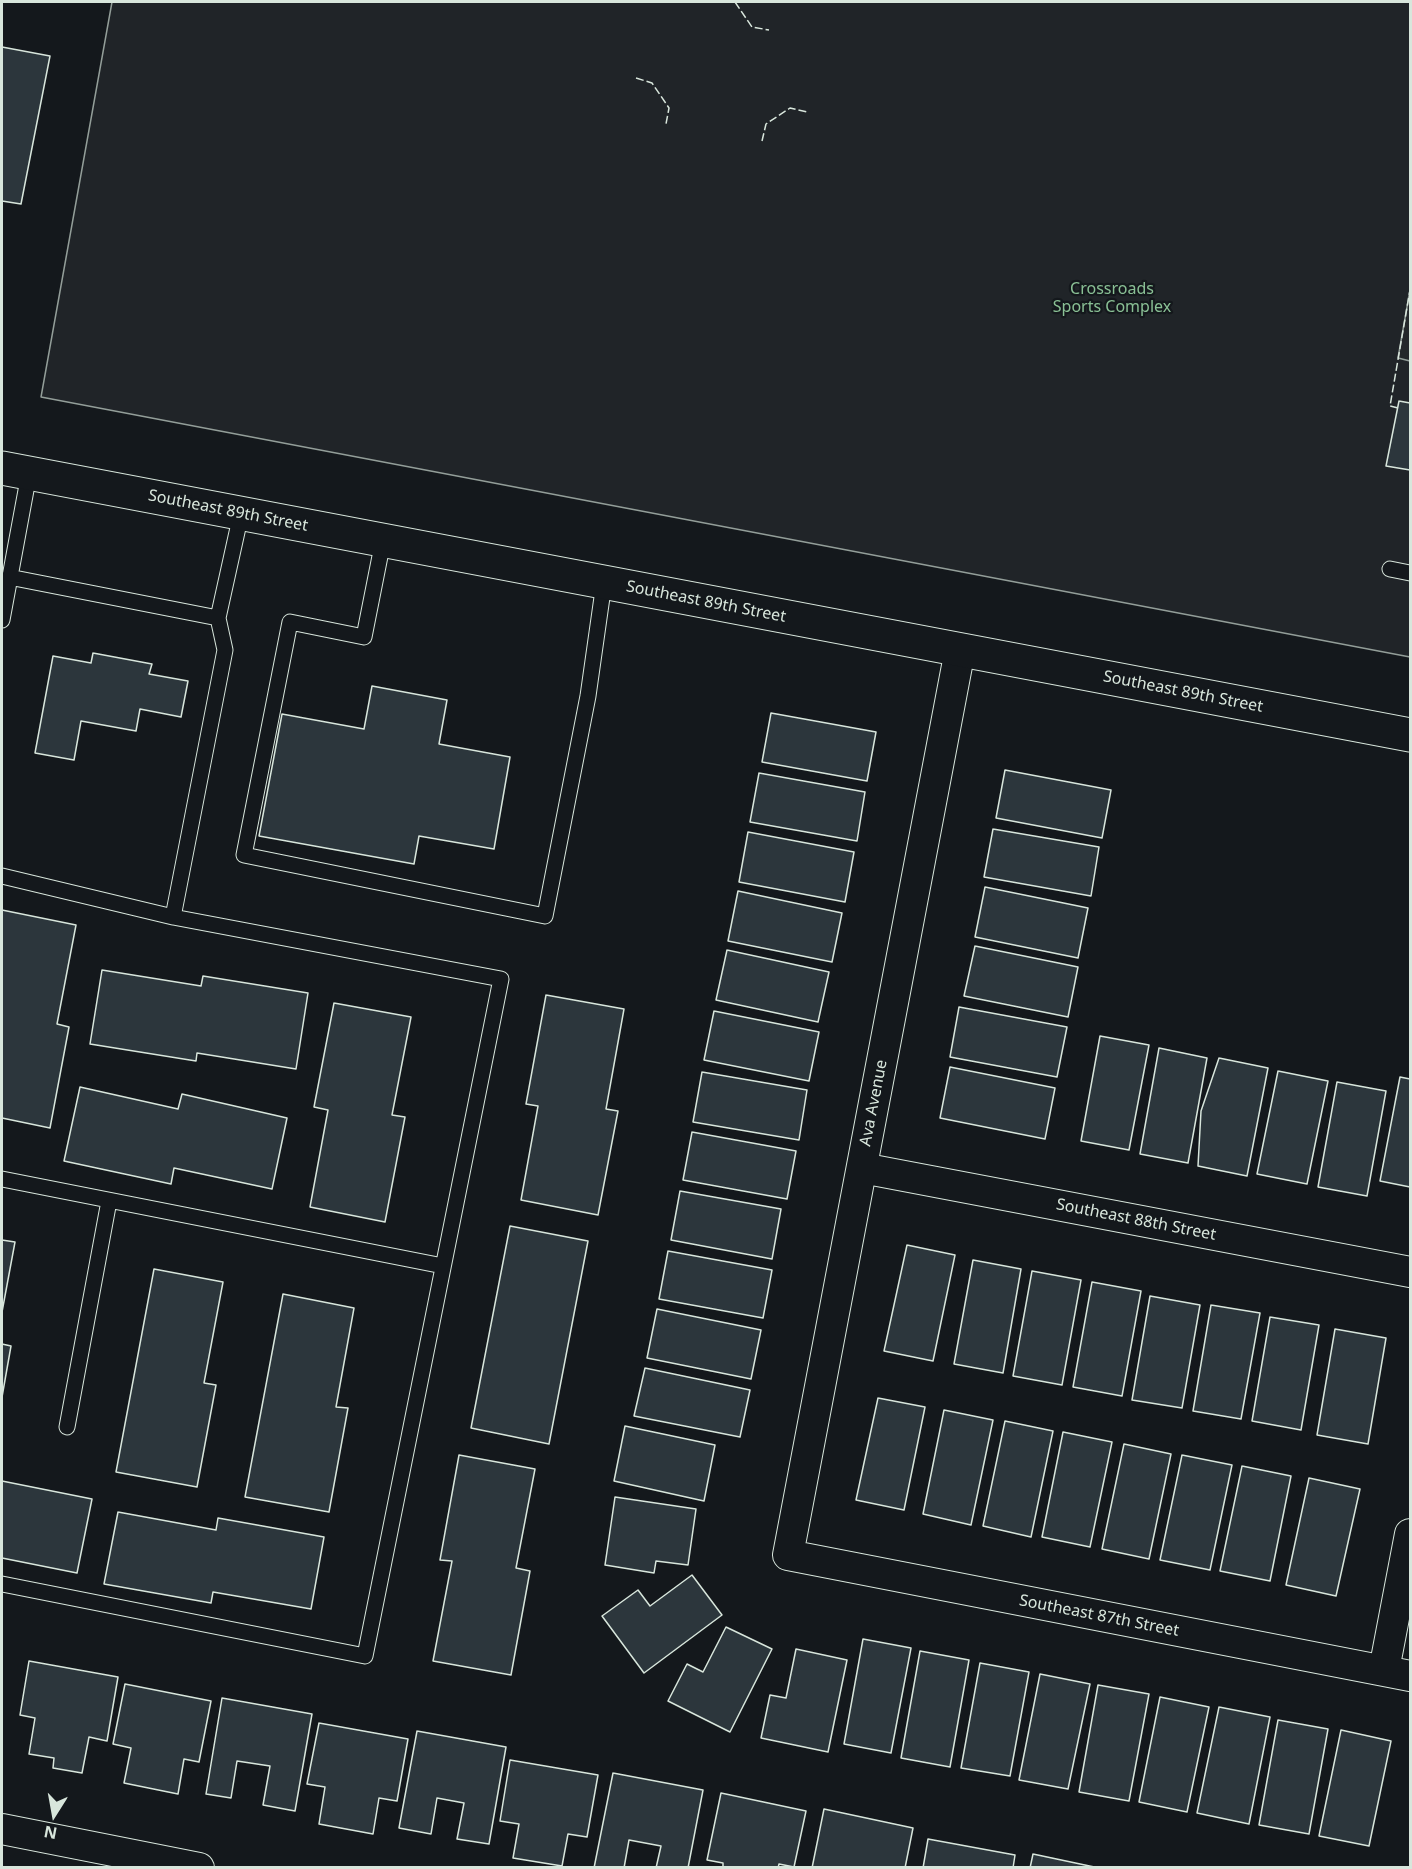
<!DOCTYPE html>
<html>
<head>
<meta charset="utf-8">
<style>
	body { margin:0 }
	#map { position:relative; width:1412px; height:1869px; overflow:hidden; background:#14181c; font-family:"Noto Sans",sans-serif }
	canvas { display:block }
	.frame { position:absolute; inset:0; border:3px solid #d8e6dc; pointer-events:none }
	.north { position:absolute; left:24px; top:1785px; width:60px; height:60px; -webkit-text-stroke:4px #14181c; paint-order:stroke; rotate:191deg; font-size:16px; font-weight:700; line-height:24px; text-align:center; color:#d8e6dc }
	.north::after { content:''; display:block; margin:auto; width:21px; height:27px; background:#d8e6dc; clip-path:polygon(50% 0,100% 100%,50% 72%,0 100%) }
</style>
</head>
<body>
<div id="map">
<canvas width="1412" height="1869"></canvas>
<div class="frame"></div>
<div class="north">N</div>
</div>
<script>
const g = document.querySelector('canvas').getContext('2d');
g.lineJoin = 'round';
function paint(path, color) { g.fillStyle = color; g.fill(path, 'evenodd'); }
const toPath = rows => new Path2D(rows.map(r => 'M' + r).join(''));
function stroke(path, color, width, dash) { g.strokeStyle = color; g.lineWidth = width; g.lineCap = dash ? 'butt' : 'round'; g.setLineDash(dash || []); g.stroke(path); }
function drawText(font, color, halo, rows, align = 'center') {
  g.font = font + ' "Noto Sans",sans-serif'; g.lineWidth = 4.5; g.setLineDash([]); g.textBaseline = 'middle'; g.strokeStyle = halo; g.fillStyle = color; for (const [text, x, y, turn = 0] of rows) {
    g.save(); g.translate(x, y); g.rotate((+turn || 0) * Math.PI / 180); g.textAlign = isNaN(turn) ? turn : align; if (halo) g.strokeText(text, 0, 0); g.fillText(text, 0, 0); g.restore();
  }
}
const green = toPath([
	[112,2,1410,2,1410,657,41,397,112,2]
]);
paint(green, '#202428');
stroke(green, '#939e99', 1.5);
const parking = toPath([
	[1410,290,1410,361,1398,358,1410,290]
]);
paint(parking, '#24282b');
stroke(parking, '#939e99', 1.5);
const building = toPath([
	[2,47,50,56,21,204,2,201,2,47],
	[1399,401,1410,403,1410,470,1386,466,1399,401],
	[93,653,152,664,149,674,188,681,181,717,140,709,136,731,81,721,74,760,35,753,53,656,91,663,93,653],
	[372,686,447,700,439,744,510,757,494,849,419,836,414,864,259,836,282,714,364,729,372,686],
	[771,713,876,732,867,781,762,762,771,713],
	[1005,770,1111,790,1102,838,996,818,1005,770],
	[759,773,865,792,857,841,750,822,759,773],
	[993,829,1099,847,1091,896,984,877,993,829],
	[748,832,854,852,845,902,739,882,748,832],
	[985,887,1088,908,1078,958,975,937,985,887],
	[738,891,842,913,832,962,728,941,738,891],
	[2,910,76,925,57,1024,69,1027,50,1128,2,1118,2,910],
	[975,946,1078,967,1068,1017,964,996,975,946],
	[727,950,829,972,818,1022,716,1000,727,950],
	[102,970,201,986,203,976,308,993,296,1069,197,1053,196,1061,90,1044,102,970],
	[546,995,624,1009,606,1109,618,1111,598,1215,521,1200,538,1106,526,1104,546,995],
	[334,1003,411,1017,392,1115,405,1117,385,1222,310,1207,328,1110,314,1107,334,1003],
	[959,1007,1067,1027,1057,1077,950,1057,959,1007],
	[714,1011,819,1032,809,1081,704,1060,714,1011],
	[1100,1036,1149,1045,1129,1150,1081,1141,1100,1036],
	[1159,1048,1207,1058,1188,1163,1140,1154,1159,1048],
	[1219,1058,1268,1068,1247,1176,1198,1166,1201,1111,1219,1058],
	[950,1067,1055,1088,1045,1139,940,1118,950,1067],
	[1278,1071,1328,1081,1307,1184,1257,1174,1278,1071],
	[702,1072,807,1090,799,1140,693,1122,702,1072],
	[1400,1077,1410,1079,1410,1187,1380,1181,1400,1077],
	[1337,1082,1386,1091,1367,1196,1318,1187,1337,1082],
	[80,1087,178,1109,182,1094,287,1118,272,1189,174,1168,171,1184,64,1161,80,1087],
	[692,1132,796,1151,787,1199,683,1180,692,1132],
	[680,1191,781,1209,772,1259,671,1240,680,1191],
	[510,1226,588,1241,549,1444,471,1428,510,1226],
	[2,1240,15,1242,2,1312,2,1240],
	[907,1245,955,1255,933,1361,884,1351,907,1245],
	[668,1251,772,1270,763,1318,659,1299,668,1251],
	[973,1260,1021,1269,1003,1373,954,1364,973,1260],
	[154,1269,223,1282,204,1383,216,1385,197,1487,116,1472,154,1269],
	[1032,1271,1081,1280,1062,1385,1013,1376,1032,1271],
	[1092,1282,1141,1291,1122,1396,1073,1387,1092,1282],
	[283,1294,354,1308,336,1407,348,1408,329,1512,245,1497,283,1294],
	[1150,1296,1200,1305,1182,1408,1132,1400,1150,1296],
	[1211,1305,1260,1313,1241,1419,1193,1411,1211,1305],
	[657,1309,761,1330,751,1379,647,1358,657,1309],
	[1270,1317,1319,1325,1301,1430,1252,1421,1270,1317],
	[1335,1329,1386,1338,1368,1444,1317,1435,1335,1329],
	[2,1344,11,1346,2,1397,2,1344],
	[645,1368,750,1390,740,1437,634,1416,645,1368],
	[878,1398,925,1407,904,1510,856,1500,878,1398],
	[944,1410,993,1420,971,1525,923,1514,944,1410],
	[1005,1421,1053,1431,1031,1537,983,1526,1005,1421],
	[625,1426,715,1445,704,1501,614,1481,625,1426],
	[1063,1432,1112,1442,1090,1547,1042,1537,1063,1432],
	[1124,1444,1171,1454,1149,1559,1102,1549,1124,1444],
	[459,1455,535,1469,516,1568,530,1571,511,1675,433,1661,452,1561,440,1560,459,1455],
	[1182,1455,1232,1465,1210,1570,1160,1560,1182,1455],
	[1242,1466,1291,1476,1270,1581,1220,1571,1242,1466],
	[1309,1478,1360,1489,1336,1596,1286,1585,1309,1478],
	[2,1481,92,1499,77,1573,2,1558,2,1481],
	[615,1497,696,1509,688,1565,656,1561,654,1573,605,1565,615,1497],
	[118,1512,216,1530,218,1518,324,1537,311,1609,213,1592,211,1603,104,1584,118,1512],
	[692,1575,722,1615,644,1673,602,1616,638,1590,650,1606,692,1575],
	[726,1627,772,1649,730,1732,668,1701,687,1664,703,1672,726,1627],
	[863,1639,911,1648,891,1753,844,1744,863,1639],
	[796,1649,847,1660,828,1752,761,1738,770,1695,786,1698,796,1649],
	[920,1651,969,1660,950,1767,901,1758,920,1651],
	[29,1661,118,1677,107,1741,89,1737,82,1773,53,1768,54,1758,29,1754,35,1718,20,1715,29,1661],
	[980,1663,1029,1672,1010,1776,961,1768,980,1663],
	[1040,1674,1090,1684,1068,1789,1019,1780,1040,1674],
	[125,1684,211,1701,199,1762,184,1759,178,1794,124,1783,131,1748,113,1744,125,1684],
	[1098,1685,1149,1694,1129,1801,1079,1792,1098,1685],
	[1160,1697,1209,1707,1187,1812,1139,1802,1160,1697],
	[222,1698,312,1714,295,1811,263,1805,270,1766,237,1761,231,1798,206,1794,222,1698],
	[1219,1707,1270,1717,1249,1824,1197,1813,1219,1707],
	[1278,1720,1328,1729,1309,1834,1259,1825,1278,1720],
	[319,1723,408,1739,397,1801,379,1798,373,1834,319,1824,325,1787,307,1784,319,1723],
	[1341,1730,1391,1741,1369,1846,1319,1836,1341,1730],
	[417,1731,506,1747,489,1844,457,1839,464,1803,437,1798,431,1834,399,1828,417,1731],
	[510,1760,598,1775,587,1837,568,1834,562,1866,513,1858,519,1824,500,1821,510,1760],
	[613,1773,703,1790,688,1868,656,1868,661,1846,629,1840,624,1868,594,1868,613,1773],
	[721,1793,806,1811,794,1867,779,1864,778,1868,723,1868,723,1863,707,1860,721,1793],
	[824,1809,913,1828,905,1868,812,1868,824,1809],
	[928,1839,1015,1855,1013,1868,923,1868,928,1839],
	[1033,1854,1099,1868,1030,1868,1033,1854]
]);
paint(building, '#2c363c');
stroke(building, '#d8e6dc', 1.5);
const service = toPath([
	[383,541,364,637,290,622,244,855,545,916,588,696,604,583],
	[1390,569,1410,573],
	[9,577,218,618],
	[2,620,29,474],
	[2,876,173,917],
	[2,1179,443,1266],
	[67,1427,109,1201],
	[2,1584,365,1656,501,979,173,917,225,650,218,618,241,514]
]);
const minor = toPath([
	[960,650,788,1555,1410,1676],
	[862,1168,1410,1272],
	[1384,1670,1410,1534],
	[2,1829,199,1868]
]);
const secondary = toPath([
	[2,468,1410,735]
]);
stroke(service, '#d8e6dc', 17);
stroke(minor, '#d8e6dc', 32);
stroke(secondary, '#d8e6dc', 35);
stroke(service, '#14181c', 15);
stroke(minor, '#14181c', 30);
stroke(secondary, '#14181c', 33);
stroke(toPath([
	[735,2,752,27,769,30],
	[636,78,652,83,669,108,666,124],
	[762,141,766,124,790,108,807,112],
	[1398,408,1390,406,1410,290]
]), '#d8e6dc', 1.5, [8, 3]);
drawText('16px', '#8ac095', '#14181c', [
	["Crossroads",1112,289],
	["Sports Complex",1112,307]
]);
drawText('16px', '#d8e6dc', '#14181c', [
	["Southeast 89th Street",228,511,11],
	["Southeast 89th Street",706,602,11],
	["Southeast 89th Street",1183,692,11],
	["Ava Avenue",874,1103,-79],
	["Southeast 88th Street",1136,1220,11],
	["Southeast 87th Street",1099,1616,11]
]);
</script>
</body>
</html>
